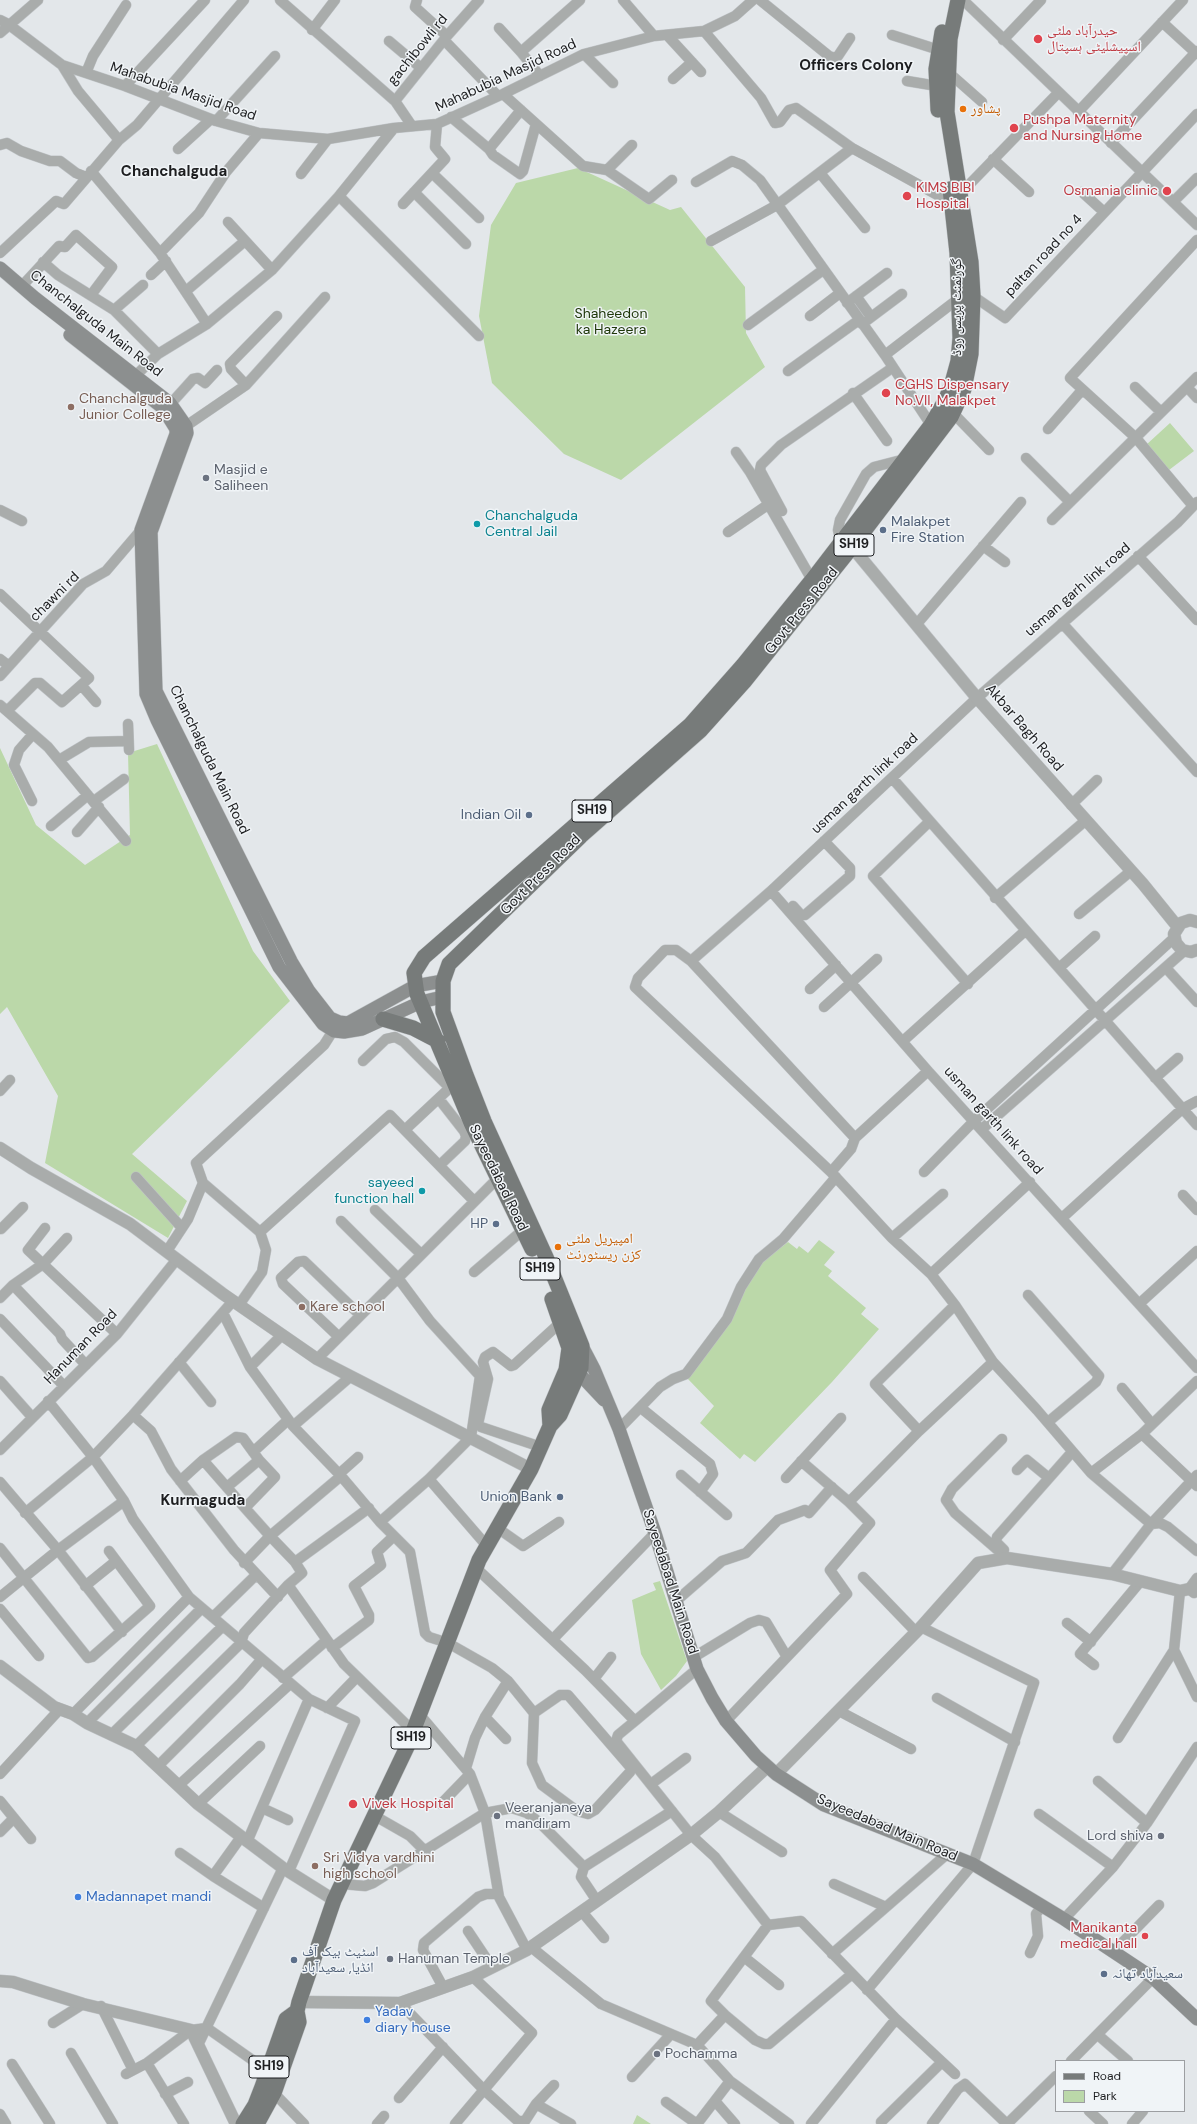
<!DOCTYPE html>
<html>
<head>
<meta charset="utf-8">
<style>
	body { margin:0 }
	#map { position:relative; width:1197px; height:2124px; overflow:hidden; background:#e3e7ea; font-family:"DM Sans",sans-serif }
	canvas { display:block }
	.legend { position:absolute; left:1055px; top:2060px; width:130px; height:52px; box-sizing:border-box; background:#f0f4f7; border:1px solid #9c9ea1; margin:0; padding:5px 7px; list-style:none; font-size:12px; color:#1d1e20 }
	.legend li { display:flex; align-items:center; gap:8px; height:20px }
	.legend b { width:20px; border:1px solid #9c9ea1 }
</style>
</head>
<body>
<div id="map">
<canvas width="1197" height="2124"></canvas>
<ul class="legend">
<li><b style="height:5px;background:#777b7a"></b>Road</li>
<li><b style="height:11px;background:#bbd8a9"></b>Park</li>
</ul>
</div>
<script>
const g = document.querySelector('canvas').getContext('2d');
g.lineJoin = 'round';
function paint(path, color) { g.fillStyle = color; g.fill(path, 'evenodd'); }
const toPath = rows => new Path2D(rows.map(r => 'M' + r).join(''));
function stroke(path, color, width, dash) { g.strokeStyle = color; g.lineWidth = width; g.lineCap = dash ? 'butt' : 'round'; g.setLineDash(dash || []); g.stroke(path); }
function drawText(font, color, halo, rows, align = 'center') {
  g.font = font + ' "DM Sans","Noto Naskh Arabic",sans-serif'; g.lineWidth = 3; g.setLineDash([]); g.textBaseline = 'middle'; g.strokeStyle = halo; g.fillStyle = color; for (const [text, x, y, turn = 0] of rows) {
    g.save(); g.translate(x, y); g.rotate((+turn || 0) * Math.PI / 180); g.textAlign = isNaN(turn) ? turn : align; if (halo) g.strokeText(text, 0, 0); g.fillText(text, 0, 0); g.restore();
  }
}
paint(toPath([
	[578,168,670,210,681,207,745,287,746,333,765,367,621,480,564,454,492,383,479,316,491,225,516,183],
	[1170,423,1194,451,1169,470,1146,445],
	[157,744,253,951,290,1001,132,1154,187,1201,168,1238,45,1163,58,1096,7,1007,0,1014,0,748,36,825,85,865,130,835,128,753],
	[819,1240,835,1252,824,1265,832,1271,828,1276,866,1308,861,1314,879,1329,832,1382,755,1462,744,1454,740,1459,700,1423,714,1406,687,1378,758,1264,788,1242,797,1249,799,1246,808,1253],
	[660,1581,687,1661,676,1676,661,1690,641,1654,632,1600,656,1590,653,1583],
	[637,2115,651,2124,633,2124]
]), '#bbd8a9');
const minor = toPath([
	[280,0,395,101,412,126],
	[417,0,415,7,447,36],
	[623,0,654,36],
	[760,0,829,56,835,58,838,56,850,38],
	[963,0,1197,225],
	[0,20,8,24,62,65,125,86,216,121,259,133,328,139,394,128,437,124,503,94,584,54,654,36,704,31,735,16,753,0],
	[1162,22,1197,54],
	[499,28,521,52,540,76],
	[312,30,335,0],
	[704,31,761,98,775,123,780,122,789,110,796,108,852,148,952,203],
	[0,33,38,0],
	[667,35,701,72],
	[892,35,939,50],
	[444,40,498,96],
	[1003,40,1041,0],
	[389,41,421,68],
	[521,52,580,0],
	[584,54,613,83],
	[62,65,78,91,119,140],
	[948,72,982,102],
	[86,73,93,56,126,5],
	[673,79,692,62],
	[907,81,937,86],
	[125,86,205,0],
	[503,94,583,166,607,170,649,199,672,180],
	[395,101,447,36,479,0],
	[1078,112,1183,0],
	[451,117,489,149,493,155,520,174,523,171,536,124],
	[216,121,275,56],
	[1111,143,1197,51],
	[0,145,7,143,21,151,50,161,60,161,76,173,86,177],
	[178,149,211,119],
	[489,149,521,110],
	[993,159,1029,192],
	[607,170,632,145],
	[91,171,160,253,207,324],
	[432,173,479,218],
	[820,173,865,228],
	[301,174,328,139],
	[696,182,732,161,742,165,760,180,885,355,931,425],
	[414,192,466,244],
	[1082,192,1104,212],
	[961,193,1058,93],
	[339,196,479,336],
	[1173,202,1197,178],
	[403,204,445,159,435,147,437,124],
	[228,222,272,270],
	[711,241,777,205,852,148],
	[0,253,56,201,64,204,119,140,137,125,244,0],
	[160,253,199,213,226,172,259,133],
	[43,262,58,275,114,310,158,354],
	[151,275,166,261],
	[21,287,59,246,65,247,76,235,112,267,91,295],
	[186,291,245,241],
	[856,296,871,317],
	[973,296,1005,318,1197,114],
	[847,303,887,273],
	[114,310,143,285],
	[810,316,840,293],
	[862,324,902,294],
	[748,325,823,270],
	[885,355,958,299],
	[788,371,859,320],
	[131,380,158,354,207,324,272,270,339,196,394,128],
	[246,385,231,369,230,364,277,316],
	[1135,387,1161,412],
	[1187,387,1197,398],
	[853,393,887,441],
	[164,407,175,399,193,379,198,378,205,383,217,370],
	[953,413,989,450],
	[180,428,186,426,246,385,325,297],
	[1048,429,1082,390],
	[736,452,750,472,812,580],
	[1026,458,1070,502],
	[1193,506,1136,438,1070,378,1197,240],
	[0,510,22,521],
	[782,511,760,470,761,465,781,445,892,368],
	[1052,520,1197,377],
	[728,532,769,504],
	[841,543,838,530,840,520,866,474,874,467,905,459],
	[983,546,1005,562],
	[1138,556,1197,620],
	[0,594,89,678,62,702,40,683,35,683,7,711],
	[1062,623,1197,772],
	[916,625,1021,502],
	[0,659,9,666],
	[0,676,83,584,106,571,141,530,144,530],
	[82,686,96,702],
	[0,705,48,747,126,841],
	[128,724,129,750],
	[59,760,89,742,128,741],
	[892,778,1197,1125],
	[32,801,14,765,19,750,33,734],
	[94,801,124,779],
	[1071,805,1097,780],
	[929,822,873,876,968,984],
	[51,826,88,795],
	[77,832,99,807],
	[771,891,928,1071,1197,1368],
	[995,898,1085,821],
	[793,906,801,915,805,915,850,876,850,868,824,841],
	[1079,914,1131,871],
	[691,961,676,950,665,950,638,978,635,987,831,1172,892,1238,931,1274,955,1305,993,1362,1037,1410,1091,1473,1151,1524,1160,1523,1168,1527,1197,1551],
	[1059,968,1095,936],
	[1166,968,1197,1002],
	[810,989,836,965],
	[824,1007,877,959],
	[903,1041,1025,931],
	[363,1061,386,1039,395,1037,404,1042,450,1088],
	[1155,1078,1178,1058],
	[0,1091,10,1080],
	[439,1099,464,1131,466,1136,465,1141,443,1162],
	[409,1126,455,1083],
	[982,1129,1184,951],
	[855,1138,691,961,771,891,977,698,1178,522,1197,502],
	[831,1172,851,1149,855,1138,928,1071],
	[924,1172,975,1120,1174,938],
	[136,1177,182,1228],
	[203,1183,260,1232],
	[1183,1195,1197,1210],
	[375,1210,421,1254],
	[1062,1218,1182,1109,1197,1101],
	[341,1221,398,1278,430,1321,480,1376,471,1437,429,1479,380,1522],
	[45,1228,28,1250,117,1334],
	[1,1229,23,1207],
	[892,1238,943,1194],
	[167,1251,188,1219,203,1183,196,1163,324,1045,336,1026],
	[474,1272,523,1230],
	[931,1274,1030,1182],
	[13,1285,60,1334,62,1339,86,1365],
	[1028,1295,1099,1376,1096,1382,1048,1422],
	[0,1298,13,1285,43,1264,67,1238],
	[1139,1304,1197,1251],
	[239,1305,262,1272,266,1250,260,1232,390,1115,474,1201],
	[223,1313,250,1367,293,1426,341,1476,380,1522,410,1552,425,1633,429,1637,448,1643,492,1668,508,1681,534,1713,532,1763,542,1785,577,1811,588,1814,595,1810,630,1772,631,1768,568,1695,560,1695,534,1713],
	[0,1319,64,1386],
	[339,1337,283,1284,281,1278,298,1262,304,1261,360,1315],
	[317,1359,497,1179],
	[179,1362,211,1402],
	[250,1367,282,1335],
	[0,1381,32,1417],
	[1122,1388,1152,1424],
	[48,1401,93,1457,124,1501,133,1519,189,1597,309,1699,355,1721,289,1871],
	[641,1408,710,1464,713,1474,700,1492],
	[133,1415,151,1431,171,1469,234,1550,278,1597],
	[293,1426,350,1377],
	[619,1429,660,1387,673,1379,686,1374,727,1319,741,1287,759,1259,783,1239,836,1177],
	[919,1431,875,1384,955,1305],
	[1142,1434,1197,1486],
	[1002,1439,952,1489,946,1500,955,1513,1007,1558],
	[541,1447,481,1427,478,1424,488,1379,483,1362,485,1357,493,1352,511,1366,514,1365,561,1322],
	[0,1450,117,1334,177,1259],
	[253,1452,288,1420],
	[801,1461,849,1502],
	[1017,1470,1027,1460,1049,1478],
	[1091,1473,1142,1434,1197,1381],
	[339,1474,358,1457],
	[681,1475,727,1515],
	[786,1478,841,1418],
	[429,1479,486,1545],
	[180,1481,203,1460],
	[0,1482,58,1550,122,1632],
	[227,1487,259,1460],
	[25,1513,93,1457,133,1415,233,1301],
	[496,1527,523,1546,559,1522],
	[0,1548,88,1658,92,1657,150,1606,109,1551],
	[1004,1550,996,1542,997,1537,1072,1452],
	[295,1562,369,1508],
	[244,1563,270,1536,341,1476],
	[476,1568,585,1670,635,1721,618,1735,616,1741,691,1835,715,1857,768,1925,801,1921,896,2019,955,2074],
	[1112,1574,1151,1524,1197,1475],
	[863,1577,916,1632],
	[288,1585,344,1664,413,1731],
	[85,1586,116,1561],
	[1180,1591,1174,1650,1197,1697],
	[1194,1593,1189,1589,1197,1578],
	[0,1597,58,1550,124,1501],
	[676,1601,722,1561,746,1553,778,1520,805,1510,809,1513,832,1487],
	[0,1609,39,1656],
	[213,1617,256,1575],
	[1067,1623,1091,1642],
	[553,1639,655,1533],
	[332,1648,369,1620,369,1615,354,1586,381,1565,377,1552,394,1536],
	[694,1657,750,1623,759,1620,766,1622,787,1657],
	[1094,1665,1080,1654,1140,1582],
	[283,1678,327,1640],
	[594,1679,611,1657],
	[937,1698,1015,1742],
	[327,1708,357,1677],
	[839,1711,911,1749],
	[73,1714,189,1597],
	[420,1715,470,1774,485,1813,499,1897,527,1950,531,1947,601,2004,697,2045,730,2081,789,2124],
	[485,1717,506,1739],
	[635,1721,697,1669],
	[726,1721,847,1594,830,1570,870,1523,849,1502,919,1431,993,1362],
	[87,1723,202,1608],
	[111,1735,223,1626],
	[1118,1738,1174,1650],
	[136,1746,241,1643,244,1633,288,1585,302,1573,295,1562,270,1536,245,1508,203,1460,236,1437,243,1438,259,1460,275,1477,245,1508],
	[158,1766,240,1684,261,1660],
	[466,1768,475,1738,485,1717,508,1681],
	[0,1774,59,1710],
	[1098,1781,1147,1823],
	[651,1784,686,1758],
	[179,1785,290,1684],
	[0,1801,31,1839],
	[198,1804,260,1746],
	[441,1804,470,1774],
	[262,1808,288,1820],
	[719,1812,782,1852],
	[1039,1814,1113,1867],
	[375,1816,410,1836,425,1851],
	[0,1832,14,1818],
	[247,1842,309,1699],
	[180,1853,213,1876,264,1908],
	[584,1867,672,1811],
	[213,1876,241,1837],
	[342,1884,365,1886,373,1883,485,1813,512,1808,527,1813,539,1822,584,1867,581,1877,597,1901],
	[834,1884,886,1907],
	[583,1913,604,1938],
	[1064,1919,1113,1867,1147,1823,1197,1747],
	[468,1931,492,1967],
	[1114,1951,1159,1905],
	[1030,1953,1038,1936,1036,1914,1042,1906],
	[832,1954,947,1854],
	[744,1957,779,1985],
	[443,1987,423,1950,424,1943,478,1897,486,1894,498,1894],
	[867,1990,973,1864,1034,1683,921,1627],
	[400,2003,483,2089,518,2121,525,2121,536,2104],
	[101,2006,133,2070],
	[725,2015,755,2040,764,2044,769,2044,852,1974],
	[53,2023,83,2004],
	[1098,2035,1128,2061],
	[198,2045,283,1868],
	[697,2045,725,2015,711,2001,768,1925],
	[71,2053,113,2124],
	[1071,2061,1153,1978],
	[147,2063,184,2124],
	[12,2064,50,2124],
	[126,2074,147,2063,191,2030,207,2028,268,2071],
	[632,2077,671,2034],
	[554,2085,536,2104,571,2124],
	[274,2093,304,2124],
	[165,2094,188,2082],
	[399,2098,443,2047],
	[715,2101,735,2124],
	[666,2102,697,2124],
	[1089,2111,1103,2124],
	[0,2114,6,2124],
	[881,2122,942,2062],
	[377,2124,384,2116],
	[455,2124,532,2033,473,1977],
	[697,2124,730,2081],
	[811,2124,896,2019],
	[932,2124,958,2089,965,2084,1007,2124],
	[1007,2124,1056,2076],
	[1132,2124,1143,2111]
]);
const tertiary = toPath([
	[852,547,977,698,1143,884,1177,926],
	[1197,922,1190,920,1181,923,1174,934,1176,943,1182,950,1191,952,1197,950],
	[0,1148,31,1168,130,1224,223,1294,317,1359,531,1469],
	[0,1666,54,1707,73,1714,87,1723,136,1746,198,1804,283,1868,334,1900],
	[776,1774,921,1627,978,1563,1007,1558,1112,1574,1180,1591,1189,1589,1197,1590],
	[531,1947,691,1835,719,1812,767,1767],
	[0,1981,13,1982,83,2004,191,2030,236,2124],
	[299,2002,400,2003,473,1977,527,1950]
]);
const secondary = toPath([
	[0,268,35,298,170,403,186,426,187,433,151,532,156,691,291,961,309,991,330,1018,339,1022,348,1023,415,986,443,981],
	[70,335,163,408,176,429,176,434,141,530,146,694,157,720,279,967,323,1024,334,1031,344,1032,362,1029,421,1002,442,997],
	[582,1346,594,1369,619,1429,655,1533,697,1669,712,1698,726,1721,756,1756,776,1774,824,1805,973,1864,1064,1919,1153,1978,1197,2019],
	[572,1366,604,1400]
]);
const primary = toPath([
	[938,110,936,69,942,32],
	[383,1019,413,1028,438,1041],
	[532,1249,472,1125,417,994,414,973,424,957,690,725,743,665,812,580,931,425,946,399,952,383,958,361,960,338,957,253,950,189],
	[550,1426,549,1410,566,1370,569,1348,552,1299],
	[243,2124,255,2105,262,2087,286,2019,297,2011],
	[257,2124,274,2093,299,2022,297,2011,299,2002,334,1900,407,1747,479,1560,531,1469,550,1426,560,1415,581,1368,582,1346,546,1257,484,1121,466,1075,443,1012,443,981,449,964,581,836,700,731,744,682,852,547,951,417,964,389,971,354,973,296,971,262,947,112,950,39,958,0]
]);
stroke(minor, '#bfc3c6', 11);
stroke(tertiary, '#bfc3c6', 13);
stroke(secondary, '#bfc3c6', 14);
stroke(primary, '#bfc3c6', 16);
stroke(minor, '#a9acab', 10);
stroke(tertiary, '#a9acab', 12);
stroke(secondary, '#8c8f8f', 13);
stroke(primary, '#777b7a', 15);
for (const [x, y, r, color] of [
	[1038,39,5,"#e0444e"],
	[963,109,4,"#e8710a"],
	[1014,128,5,"#e0444e"],
	[1167,191,5,"#e0444e"],
	[907,196,5,"#e0444e"],
	[886,393,5,"#e0444e"],
	[71,407,4,"#8d6e63"],
	[206,478,4,"#6b7280"],
	[477,524,4,"#0f9aa8"],
	[883,530,4,"#5c6f8a"],
	[529,815,4,"#5c6f8a"],
	[422,1191,4,"#0f9aa8"],
	[496,1224,4,"#5c6f8a"],
	[558,1247,4,"#e8710a"],
	[302,1307,4,"#8d6e63"],
	[560,1497,4,"#5c6f8a"],
	[353,1804,5,"#e0444e"],
	[497,1816,4,"#6b7280"],
	[1161,1836,4,"#6b7280"],
	[315,1866,4,"#8d6e63"],
	[78,1897,4,"#3f7fe0"],
	[1145,1936,4,"#e0444e"],
	[390,1959,4,"#6b7280"],
	[294,1960,4,"#5c6f8a"],
	[1104,1974,4,"#5c6f8a"],
	[367,2020,4,"#3f7fe0"],
	[657,2054,4,"#6b7280"]
]) { const dot = new Path2D(); dot.arc(x, y, r, 0, 2 * Math.PI); g.fillStyle = color; g.fill(dot); stroke(dot, '#f0f4f7', 1.5); }
for (const [x, y, w] of [
	[854,545,40],
	[592,811,40],
	[540,1269,40],
	[411,1738,40],
	[269,2067,40]
]) { const box = new Path2D(); box.roundRect(x - w / 2, y - 11, w, 22, 3); g.fillStyle = '#f0f4f7'; g.fill(box); stroke(box, '#1d1e20', 1); }
drawText('bold 13px', '#1d1e20', null, [
	["SH19",854,545],
	["SH19",592,811],
	["SH19",540,1269],
	["SH19",411,1738],
	["SH19",269,2067]
]);
drawText('14px', '#be3a42', '#f0f4f7', [
	["حیدرآباد ملٹی",1047,31],
	["اسپیشلیٹی ہسپتال",1047,47],
	["Pushpa Maternity",1023,120],
	["and Nursing Home",1023,136],
	["KIMS BIBI",916,188],
	["Hospital",916,204],
	["Osmania clinic",1158,191,"right"],
	["CGHS Dispensary",895,385],
	["No.VII, Malakpet",895,401],
	["Vivek Hospital",362,1804],
	["Manikanta",1137,1928,"right"],
	["medical hall",1137,1944,"right"]
], 'left');
drawText('14px', '#1d1e20', '#f0f4f7', [
	["gachibowli rd",418,50,-51],
	["Mahabubia Masjid Road",506,76,-25],
	["Mahabubia Masjid Road",183,92,19],
	["paltan road no 4",1044,256,-47],
	["گورنمنٹ پریس روڈ",957,307,-90],
	["Chanchalguda Main Road",96,324,38],
	["usman garh link road",1078,590,-41],
	["chawni rd",55,597,-45],
	["Govt Press Road",802,611,-51],
	["Akbar Bagh Road",1024,728,49],
	["Chanchalguda Main Road",209,760,64],
	["usman garth link road",865,784,-43],
	["Govt Press Road",541,875,-45],
	["usman garth link road",993,1121,48],
	["Sayeedabad Road",498,1178,64],
	["Hanuman Road",81,1347,-46],
	["Sayeedabad Main Road",670,1582,72],
	["Sayeedabad Main Road",887,1828,23]
]);
drawText('14px', '#c56008', '#f0f4f7', [
	["پشاور",971,109],
	["امپیریل ملٹی",566,1239],
	["کزن ریسٹورنٹ",566,1255]
], 'left');
drawText('14px', '#1e3709', '#f0f4f7', [
	["Shaheedon",611,314],
	["ka Hazeera",611,330]
]);
drawText('14px', '#785e54', '#f0f4f7', [
	["Chanchalguda",79,399],
	["Junior College",79,415],
	["Kare school",310,1307],
	["Sri Vidya vardhini",323,1858],
	["high school",323,1874]
], 'left');
drawText('14px', '#5b616d', '#f0f4f7', [
	["Masjid e",214,470],
	["Saliheen",214,486],
	["Veeranjaneya",505,1808],
	["mandiram",505,1824],
	["Lord shiva",1153,1836,"right"],
	["Hanuman Temple",398,1959],
	["Pochamma",665,2054]
], 'left');
drawText('14px', '#0d838f', '#f0f4f7', [
	["Chanchalguda",485,516],
	["Central Jail",485,532],
	["sayeed",414,1183,"right"],
	["function hall",414,1199,"right"]
], 'left');
drawText('14px', '#4e5e75', '#f0f4f7', [
	["Malakpet",891,522],
	["Fire Station",891,538],
	["Indian Oil",521,815,"right"],
	["HP",488,1224,"right"],
	["Union Bank",552,1497,"right"],
	["اسٹیٹ بیک آف",302,1952],
	["انڈیا, سعیدآباد",302,1968],
	["سعیدآباد تھانہ",1112,1974]
], 'left');
drawText('14px', '#366cbe', '#f0f4f7', [
	["Madannapet mandi",86,1897],
	["Yadav",375,2012],
	["diary house",375,2028]
], 'left');
drawText('bold 15px', '#1d1e20', '#f0f4f7', [
	["Officers Colony",856,66],
	["Chanchalguda",174,172],
	["Kurmaguda",203,1501]
]);
</script>
</body>
</html>
